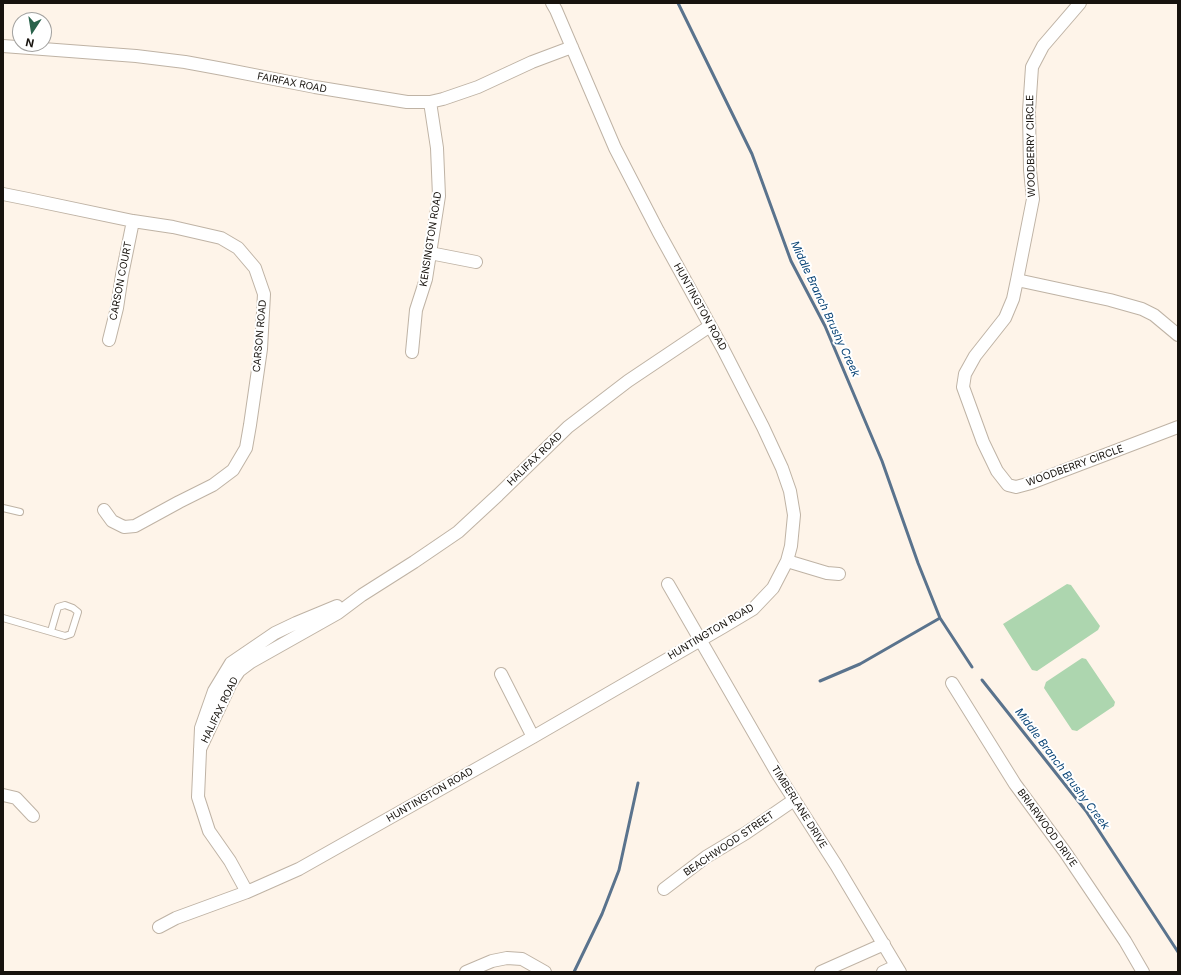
<!DOCTYPE html>
<html>
<head>
<meta charset="utf-8">
<style>
	body { margin:0 }
	#map { position:relative; width:1181px; height:975px; overflow:hidden; background:#fef4e9; font-family:Inter,sans-serif }
	canvas { display:block }
	.frame { position:absolute; inset:0; border:4px solid #17130e; pointer-events:none }
	.north { position:absolute; left:12px; top:12px; width:40px; height:40px; box-sizing:border-box; background:#fff; border:1px solid #a2a19f; border-radius:50%; rotate:192deg; font-size:11px; font-weight:700; line-height:16px; text-align:center; color:#17130e }
	.north::after { content:''; display:block; margin:auto; width:14px; height:18px; background:#29624b; clip-path:polygon(50% 0,100% 100%,50% 72%,0 100%) }
</style>
</head>
<body>
<div id="map">
<canvas width="1181" height="975"></canvas>
<div class="frame"></div>
<div class="north">N</div>
</div>
<script>
const g = document.querySelector('canvas').getContext('2d');
g.lineJoin = 'round';
function paint(path, color) { g.fillStyle = color; g.fill(path, 'evenodd'); }
const toPath = rows => new Path2D(rows.map(r => 'M' + r).join(''));
function stroke(path, color, width, dash) { g.strokeStyle = color; g.lineWidth = width; g.lineCap = dash ? 'butt' : 'round'; g.setLineDash(dash || []); g.stroke(path); }
function drawText(font, color, halo, rows, align = 'center') {
  g.font = font + ' Inter,sans-serif'; g.lineWidth = 4; g.setLineDash([]); g.textBaseline = 'middle'; g.strokeStyle = halo; g.fillStyle = color; for (const [text, x, y, turn = 0] of rows) {
    g.save(); g.translate(x, y); g.rotate((+turn || 0) * Math.PI / 180); g.textAlign = isNaN(turn) ? turn : align; if (halo) g.strokeText(text, 0, 0); g.fillText(text, 0, 0); g.restore();
  }
}
paint(toPath([
	[1067,584,1071,585,1100,626,1098,630,1037,671,1032,670,1003,624],
	[1082,658,1086,659,1115,702,1114,706,1077,731,1072,730,1044,688,1046,682]
]), '#add6af');
stroke(toPath([
	[678,3,752,154,791,261,825,326,882,461,918,563,940,618,972,667],
	[982,680,1086,811,1178,952],
	[820,681,860,664,940,618],
	[574,972,602,914,619,870,638,783]
]), '#5a738d', 3);
const service = toPath([
	[3,508,20,512],
	[3,618,65,636,71,634,78,612,73,608,65,605,58,607,51,631]
]);
const minor = toPath([
	[3,46,136,56,185,62,223,69,315,87,407,102,430,102,443,99,478,87,532,62,572,47],
	[3,194,28,199,133,221,173,227,221,238,238,248,255,268,264,294,261,349,250,425,246,448,233,470,213,485,179,502,135,526,124,527,112,521,104,510],
	[430,253,476,262],
	[1017,280,1033,199,1030,170,1029,111,1032,67,1043,46,1080,3],
	[1178,335,1154,315,1142,309,1110,300,1017,280,1013,299,1005,318,975,356,965,374,963,387,983,442,997,471,1008,485,1016,487,1031,483,1178,427],
	[109,340,117,308,122,275,133,221],
	[412,352,416,310,426,279,439,196,437,148,430,102],
	[787,561,827,573,839,574],
	[668,584,777,773,836,865,900,972],
	[501,674,533,737],
	[952,683,1015,784,1065,852,1125,941,1143,972],
	[200,749,231,683,239,671,251,662,338,613,362,595,414,562,458,532,498,495,568,427,628,381,710,326],
	[3,795,16,798,33,816],
	[664,889,706,857,746,833,794,800],
	[247,892,230,861,209,831,198,797,201,728,214,691,231,663,275,633,296,623,337,606],
	[159,927,176,918,247,892,299,869,533,737,723,627,753,609,773,588,787,561,791,546,794,515,790,491,782,468,763,427,723,349,658,231,615,148,556,10,552,3],
	[466,972,492,961,507,958,522,959,545,972],
	[821,972,884,944],
	[883,972,896,966]
]);
stroke(service, '#bfb3a5', 8);
stroke(minor, '#bfb3a5', 14);
stroke(service, '#fff', 6);
stroke(minor, '#fff', 12);
drawText('10px', '#17130e', '#fff', [
	["FAIRFAX ROAD",292,83,11],
	["WOODBERRY CIRCLE",1031,146,-91],
	["KENSINGTON ROAD",431,239,-81],
	["CARSON COURT",121,281,-79],
	["HUNTINGTON ROAD",700,307,61],
	["CARSON ROAD",260,336,-85],
	["HALIFAX ROAD",535,459,-44],
	["WOODBERRY CIRCLE",1075,466,-20],
	["HUNTINGTON ROAD",711,632,-31],
	["HALIFAX ROAD",220,710,-64],
	["HUNTINGTON ROAD",430,795,-30],
	["TIMBERLANE DRIVE",799,807,58],
	["BRIARWOOD DRIVE",1047,828,54],
	["BEACHWOOD STREET",729,844,-34]
]);
drawText('italic 11px', '#094476', '#fff', [
	["Middle Branch Brushy Creek",825,309,65],
	["Middle Branch Brushy Creek",1062,769,53]
]);
</script>
</body>
</html>
